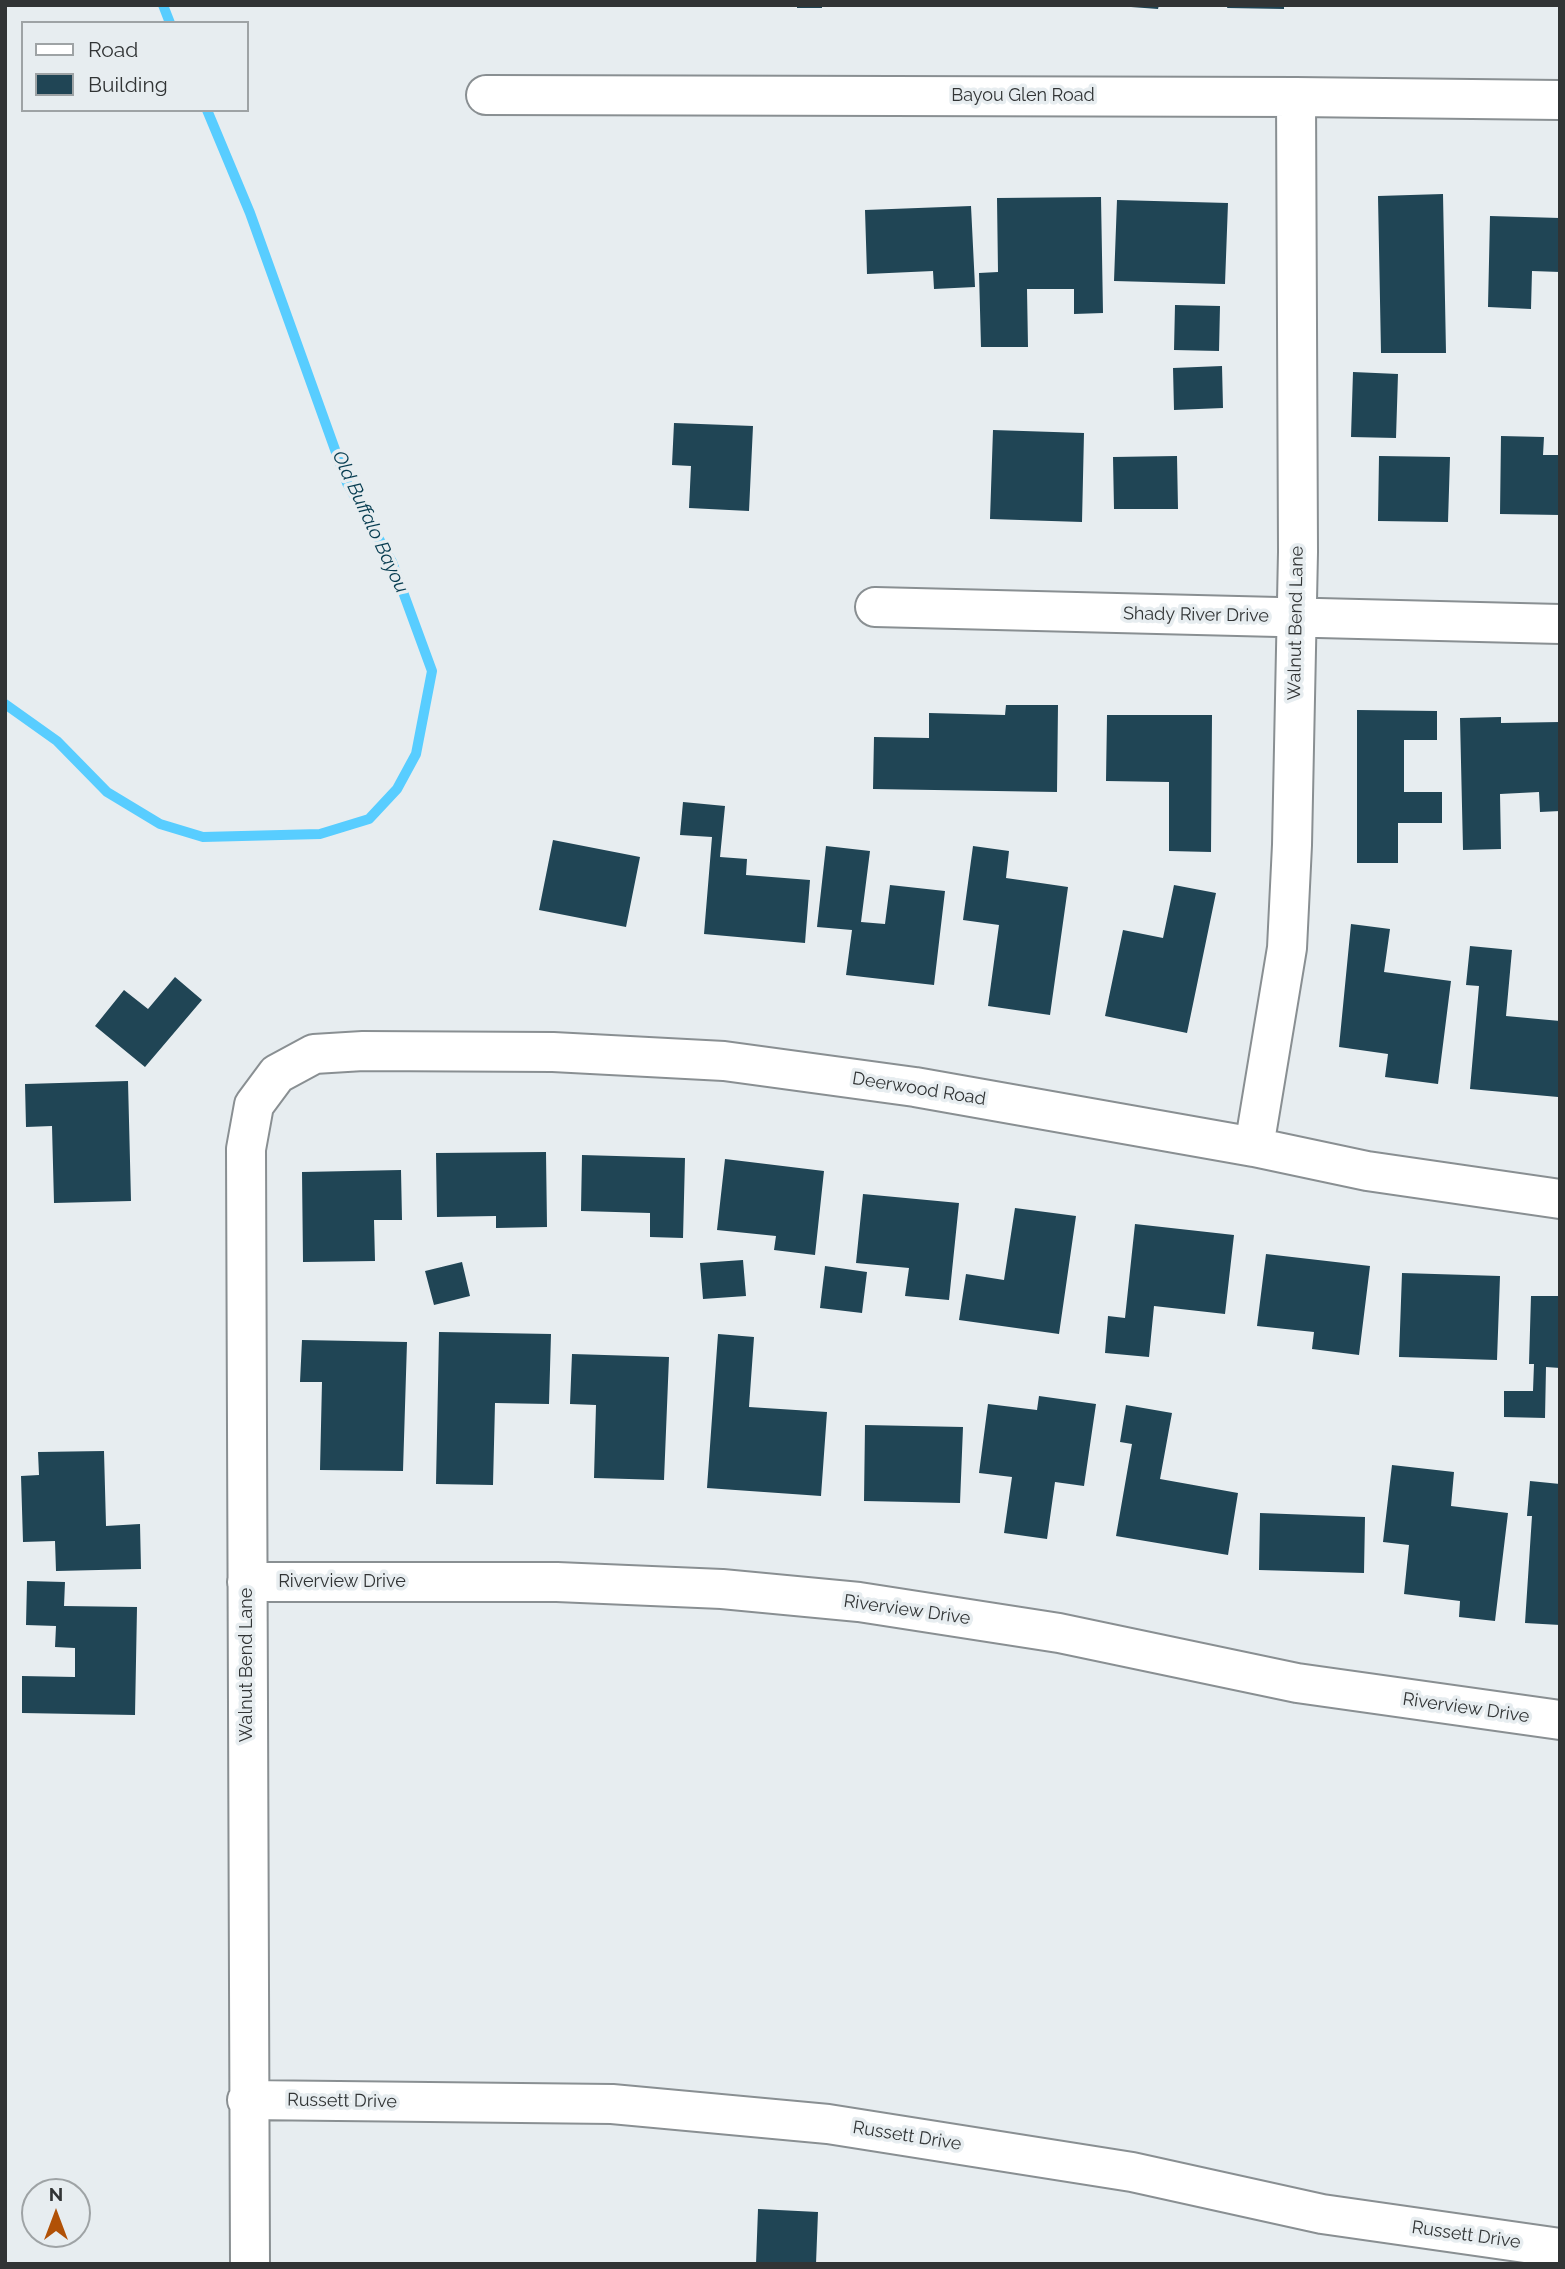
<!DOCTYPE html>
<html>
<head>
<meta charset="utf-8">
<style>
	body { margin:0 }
	#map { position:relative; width:1565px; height:2269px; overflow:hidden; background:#e7edf0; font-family:Raleway,sans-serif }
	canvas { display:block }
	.frame { position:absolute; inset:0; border:7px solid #313435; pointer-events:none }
	.legend { position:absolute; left:21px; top:21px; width:228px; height:91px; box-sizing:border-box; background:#e7edf0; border:2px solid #9ea3a5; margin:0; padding:9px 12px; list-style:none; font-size:21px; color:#313435 }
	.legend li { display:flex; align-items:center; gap:14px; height:35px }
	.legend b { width:35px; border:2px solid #9ea3a5 }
	.north { position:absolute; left:21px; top:2178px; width:70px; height:70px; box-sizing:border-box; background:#e7edf0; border:2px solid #9ea3a5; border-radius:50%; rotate:0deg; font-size:19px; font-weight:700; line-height:28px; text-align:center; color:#313435 }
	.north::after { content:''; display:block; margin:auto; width:24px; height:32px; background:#b15106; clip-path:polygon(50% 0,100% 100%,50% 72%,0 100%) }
</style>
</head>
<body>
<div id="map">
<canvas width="1565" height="2269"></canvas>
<div class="frame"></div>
<ul class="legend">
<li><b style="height:9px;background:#fff"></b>Road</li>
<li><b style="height:19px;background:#204555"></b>Building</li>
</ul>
<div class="north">N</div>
</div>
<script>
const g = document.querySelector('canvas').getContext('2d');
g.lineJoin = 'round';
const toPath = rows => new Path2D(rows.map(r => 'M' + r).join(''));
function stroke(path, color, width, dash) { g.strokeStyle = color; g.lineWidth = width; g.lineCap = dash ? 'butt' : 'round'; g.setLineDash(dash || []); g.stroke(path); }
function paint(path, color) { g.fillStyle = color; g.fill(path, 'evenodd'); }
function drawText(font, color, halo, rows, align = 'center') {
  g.font = font + ' Raleway,sans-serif'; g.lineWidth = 7; g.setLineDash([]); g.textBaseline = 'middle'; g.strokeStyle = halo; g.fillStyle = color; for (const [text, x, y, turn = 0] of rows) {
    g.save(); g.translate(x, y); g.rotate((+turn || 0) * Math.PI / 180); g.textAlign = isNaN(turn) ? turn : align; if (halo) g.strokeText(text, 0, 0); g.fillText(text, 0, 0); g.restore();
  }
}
stroke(toPath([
	[163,5,170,23],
	[5,704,57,741,107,792,160,824,203,837,320,834,369,819,397,789,416,754,432,671,392,562,347,483,250,213,207,110]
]), '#58cdff', 10);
paint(toPath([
	[797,5,822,5,822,8,797,8],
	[1131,5,1159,5,1158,9,1131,7],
	[1228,5,1284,5,1284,9,1227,8],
	[1443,194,1446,353,1381,353,1378,196],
	[1101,197,1103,313,1074,314,1074,289,1027,289,1028,347,981,347,979,273,998,272,997,198],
	[1117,200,1228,203,1225,284,1114,281],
	[971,206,975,287,934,289,933,271,867,274,865,210],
	[1490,216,1560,218,1560,272,1532,271,1531,309,1488,307],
	[1175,305,1220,306,1219,351,1174,350],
	[1222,366,1223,408,1174,410,1173,368],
	[1353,372,1398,374,1396,438,1351,437],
	[674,423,753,426,749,511,689,508,691,466,672,465],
	[993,430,1084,433,1082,522,990,519],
	[1501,436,1544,437,1543,455,1560,455,1560,515,1500,514],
	[1177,456,1178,509,1114,509,1113,457],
	[1379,456,1450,457,1448,522,1378,521],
	[1006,705,1058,705,1057,792,873,789,874,737,929,738,929,713,1005,715],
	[1357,710,1437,711,1437,740,1404,740,1404,792,1442,792,1442,823,1398,823,1398,863,1357,863],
	[1107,715,1212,715,1211,852,1169,851,1169,782,1106,781],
	[1501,717,1501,723,1560,722,1560,811,1540,812,1539,792,1500,794,1501,849,1463,850,1460,718],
	[683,802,725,806,720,857,747,859,746,875,810,880,805,943,704,934,712,837,680,835],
	[553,840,640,857,626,927,539,910],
	[826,846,870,851,861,922,885,924,890,885,945,891,934,985,846,975,852,930,817,927],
	[973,846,1009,851,1006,878,1068,887,1050,1015,988,1006,999,925,963,920],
	[1174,885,1216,893,1187,1033,1105,1016,1123,930,1163,938],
	[1351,924,1390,929,1384,972,1451,981,1438,1084,1385,1077,1388,1054,1339,1047],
	[1470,946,1512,950,1506,1016,1560,1021,1558,1097,1470,1089,1479,986,1466,985],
	[175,977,202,1000,145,1067,95,1026,124,990,148,1009],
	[128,1081,131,1201,54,1203,52,1126,26,1127,25,1084],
	[546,1152,547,1227,496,1228,496,1216,437,1217,436,1153],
	[582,1155,685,1158,683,1238,650,1237,650,1213,581,1211],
	[725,1159,824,1171,815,1255,774,1250,776,1236,717,1230],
	[401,1170,402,1220,374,1220,375,1261,303,1262,302,1172],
	[863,1194,959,1203,949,1300,905,1296,909,1268,856,1263],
	[1015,1208,1076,1216,1059,1334,959,1320,966,1274,1004,1280],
	[1135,1224,1234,1235,1225,1314,1154,1306,1149,1357,1105,1353,1108,1316,1125,1318],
	[1266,1254,1370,1266,1359,1355,1312,1349,1314,1332,1257,1326],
	[743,1260,746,1296,703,1299,700,1263],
	[462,1262,470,1296,434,1305,425,1271],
	[825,1266,867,1272,862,1313,820,1308],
	[1402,1273,1500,1276,1497,1360,1399,1357],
	[1531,1296,1560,1296,1560,1368,1546,1367,1545,1418,1504,1417,1504,1391,1533,1391,1534,1364,1529,1364],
	[439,1332,551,1334,549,1404,495,1403,493,1485,436,1484],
	[718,1334,754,1337,749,1407,827,1412,821,1496,707,1488],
	[302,1340,407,1342,403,1471,320,1470,322,1382,300,1382],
	[572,1354,669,1357,664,1480,594,1478,596,1405,570,1404],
	[1039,1396,1096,1404,1084,1486,1055,1482,1047,1539,1004,1533,1012,1477,979,1473,988,1404,1037,1410],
	[1126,1405,1172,1413,1160,1479,1238,1493,1228,1555,1116,1536,1132,1444,1120,1442],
	[865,1425,963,1427,960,1503,864,1501],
	[104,1451,106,1526,140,1524,141,1569,56,1571,55,1541,23,1542,21,1476,39,1475,38,1452],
	[1392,1465,1454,1472,1451,1506,1508,1513,1495,1621,1459,1617,1460,1601,1404,1594,1409,1545,1383,1542],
	[1530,1481,1560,1484,1560,1625,1525,1623,1532,1516,1527,1516],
	[1260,1513,1365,1517,1364,1573,1259,1570],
	[27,1581,65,1582,64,1606,137,1607,135,1715,22,1713,22,1676,75,1677,75,1648,55,1647,56,1626,26,1625],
	[758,2209,818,2212,816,2264,756,2264]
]), '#204555');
const street = toPath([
	[486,95,1296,97,1560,100],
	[875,607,1560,624],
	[1254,1147,1287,948,1292,845,1298,552,1296,97],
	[247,1582,557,1582,722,1589,859,1602,1059,1633,1297,1683,1560,1720],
	[247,2100,612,2104,828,2124,1132,2172,1322,2214,1560,2248],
	[250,2264,246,1149,254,1105,277,1074,314,1054,363,1051,553,1052,724,1061,915,1087,1254,1147,1367,1171,1560,1199]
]);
stroke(street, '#898f92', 42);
stroke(street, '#fff', 38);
drawText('18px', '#313435', '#e7edf0', [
	["Bayou Glen Road",1023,96],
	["Shady River Drive",1196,615,1],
	["Walnut Bend Lane",1296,623,-89],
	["Deerwood Road",919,1089,9],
	["Riverview Drive",342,1582],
	["Riverview Drive",907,1610,8],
	["Walnut Bend Lane",247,1665,-90],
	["Riverview Drive",1466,1708,8],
	["Russett Drive",342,2101,1],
	["Russett Drive",907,2136,9],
	["Russett Drive",1466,2235,8]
]);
drawText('italic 19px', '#063c50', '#e7edf0', [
	["Old Buffalo Bayou",370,522,65]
]);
</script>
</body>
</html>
